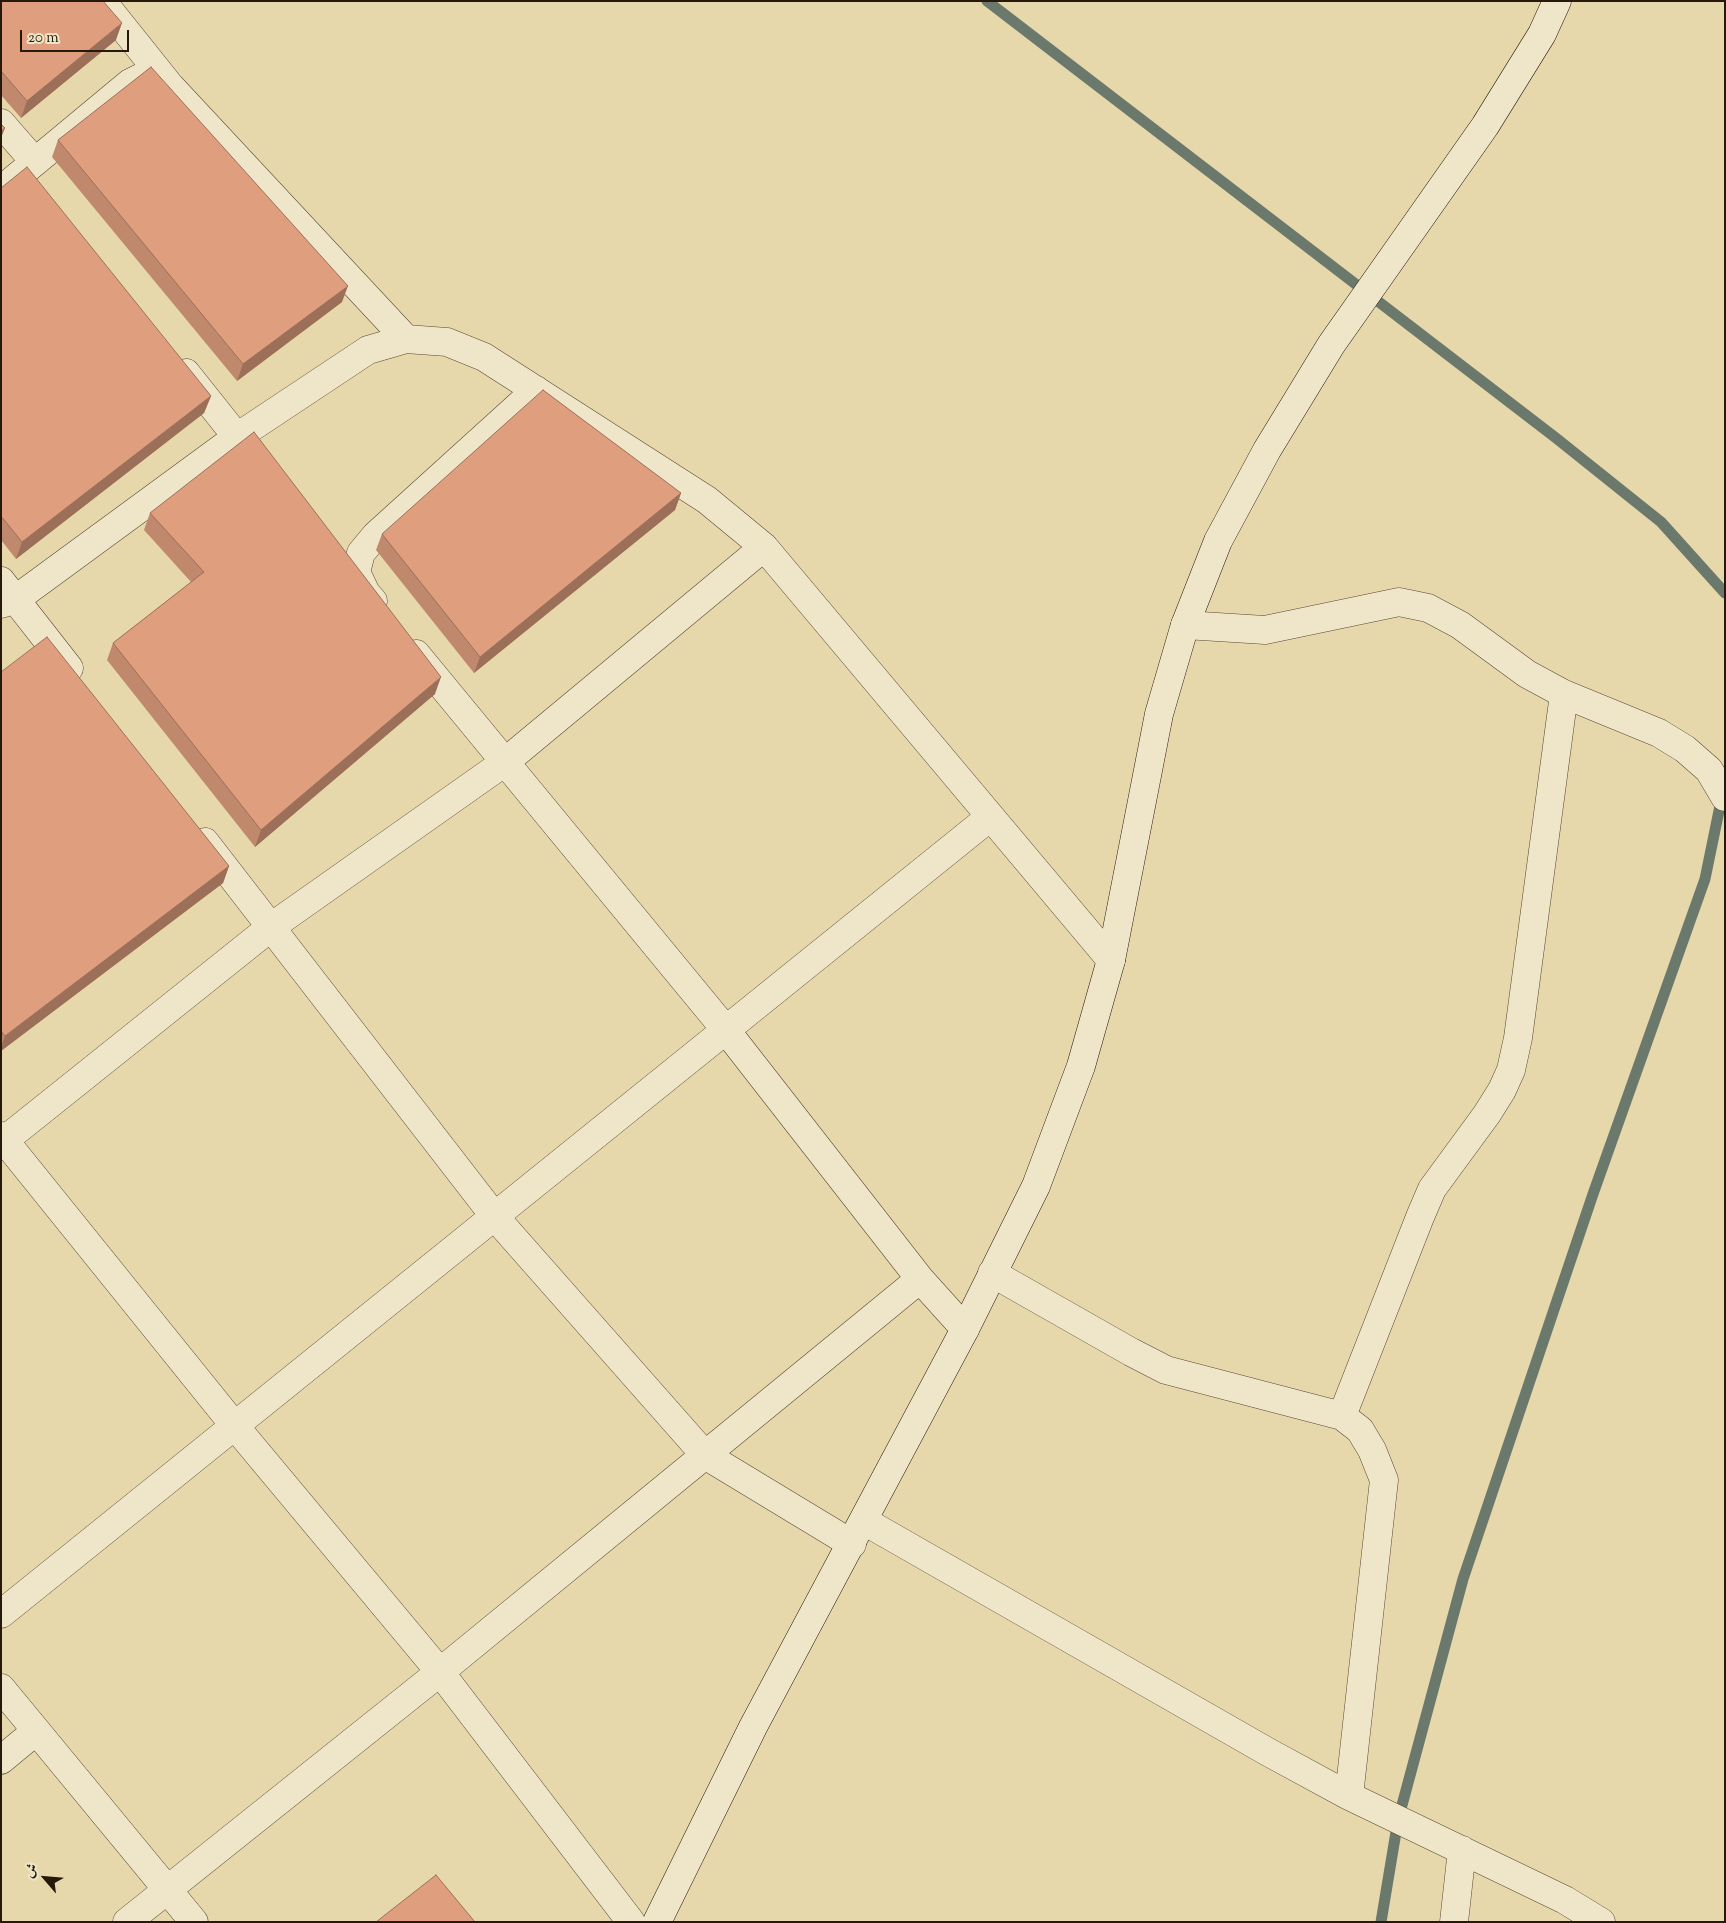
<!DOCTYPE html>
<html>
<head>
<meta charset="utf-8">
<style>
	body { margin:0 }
	#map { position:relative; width:1726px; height:1923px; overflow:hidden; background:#e7d8ac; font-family:"Sorts Mill Goudy",Amiri,serif }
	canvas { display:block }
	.frame { position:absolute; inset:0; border:2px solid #26180b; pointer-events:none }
	.north { position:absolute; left:20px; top:1853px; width:50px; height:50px; -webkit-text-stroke:4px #efe6c9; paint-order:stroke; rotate:297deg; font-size:14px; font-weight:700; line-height:20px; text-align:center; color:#26180b }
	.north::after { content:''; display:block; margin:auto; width:18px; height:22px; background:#26180b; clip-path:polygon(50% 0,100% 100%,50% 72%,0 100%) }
	.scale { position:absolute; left:20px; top:30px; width:109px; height:22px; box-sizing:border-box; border:2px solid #26180b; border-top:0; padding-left:6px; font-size:15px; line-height:18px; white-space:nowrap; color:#26180b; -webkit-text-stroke:4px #efe6c9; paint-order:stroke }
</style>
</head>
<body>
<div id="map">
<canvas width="1726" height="1923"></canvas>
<div class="frame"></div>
<div class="north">ش</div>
<div class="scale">20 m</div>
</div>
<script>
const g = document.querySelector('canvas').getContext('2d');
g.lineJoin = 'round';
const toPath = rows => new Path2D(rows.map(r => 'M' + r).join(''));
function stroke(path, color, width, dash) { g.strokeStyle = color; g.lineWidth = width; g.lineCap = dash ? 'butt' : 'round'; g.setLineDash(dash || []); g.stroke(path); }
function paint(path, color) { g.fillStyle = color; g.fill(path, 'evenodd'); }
stroke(toPath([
	[987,1,1556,438,1661,522,1725,593],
	[1381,1922,1398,1820,1463,1579,1593,1194,1705,879,1722,796]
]), '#6a796c', 11);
const street = toPath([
	[102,1,170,86],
	[1,123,35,162],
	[1,190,130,83,144,76,159,80,171,87,406,339],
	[186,373,237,437],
	[1,581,69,668],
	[373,601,366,593,356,572,361,553,376,535,536,390],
	[1,604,16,599,237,437,368,350,406,339,447,342,484,357,707,500,764,547],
	[1185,625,1265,630,1399,602,1428,608,1460,625,1527,674,1564,694,1659,733,1685,749,1709,770,1725,797],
	[416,654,725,1029,920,1279,965,1329],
	[205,842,495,1217,705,1455,920,1279],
	[1,1136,234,1425,440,1672,631,1922],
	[1,1143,271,927,505,762,764,547,1111,960],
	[992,1273,1131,1352,1166,1370,1342,1416,1360,1430,1372,1450,1384,1480,1349,1796],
	[1342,1416,1420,1217,1432,1189,1487,1114,1502,1090,1511,1070,1518,1038,1564,694],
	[864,1521,1268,1752,1349,1796,1565,1900,1601,1922],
	[1,1614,990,817],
	[1,1688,194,1922],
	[1,1760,36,1731],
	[127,1922,440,1672,705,1455,852,1544],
	[1454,1922,1462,1850]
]);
const secondary = toPath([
	[657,1922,753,1727,965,1329,1036,1186,1081,1066,1111,960,1159,714,1185,625,1218,541,1267,450,1331,345,1485,126,1542,34,1557,1]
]);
stroke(street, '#564833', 29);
stroke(secondary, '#26180b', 29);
stroke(street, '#efe6c9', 28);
stroke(secondary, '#efe6c9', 28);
paint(toPath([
	[1,1,116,40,21,118,1,95],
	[58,140,342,302,237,381,52,157],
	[1,188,211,396,204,413,16,559,1,540],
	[681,493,675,510,474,673,376,550,382,534],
	[150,513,435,694,255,847,107,660,113,643,191,582,144,530],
	[1,672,229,866,223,883,1,1051]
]), '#c0896d');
paint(toPath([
	[122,23,116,40,21,118,27,101],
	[5,128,1,138,1,131],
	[348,286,342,302,237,381,243,364],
	[211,396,204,413,16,559,22,542],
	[681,493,675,510,474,673,480,657],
	[441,677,435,694,255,847,261,830],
	[229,866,223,883,1,1051,1,1047,5,1036]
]), '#9c6f59');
const building = toPath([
	[1,1,103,1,122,23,27,101,1,71,1,1],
	[151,67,348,286,243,364,58,140,151,67],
	[1,124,5,128,1,131,1,124],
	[27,167,211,396,22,542,1,516,1,188,27,167],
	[543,390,681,493,480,657,382,534,543,390],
	[254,432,441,677,261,830,113,643,204,572,150,513,254,432],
	[47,637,229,866,5,1036,1,1031,1,672,47,637],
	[436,1875,475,1922,376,1922,436,1875]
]);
paint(building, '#df9f7f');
stroke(building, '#9c6f59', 1);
</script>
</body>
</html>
